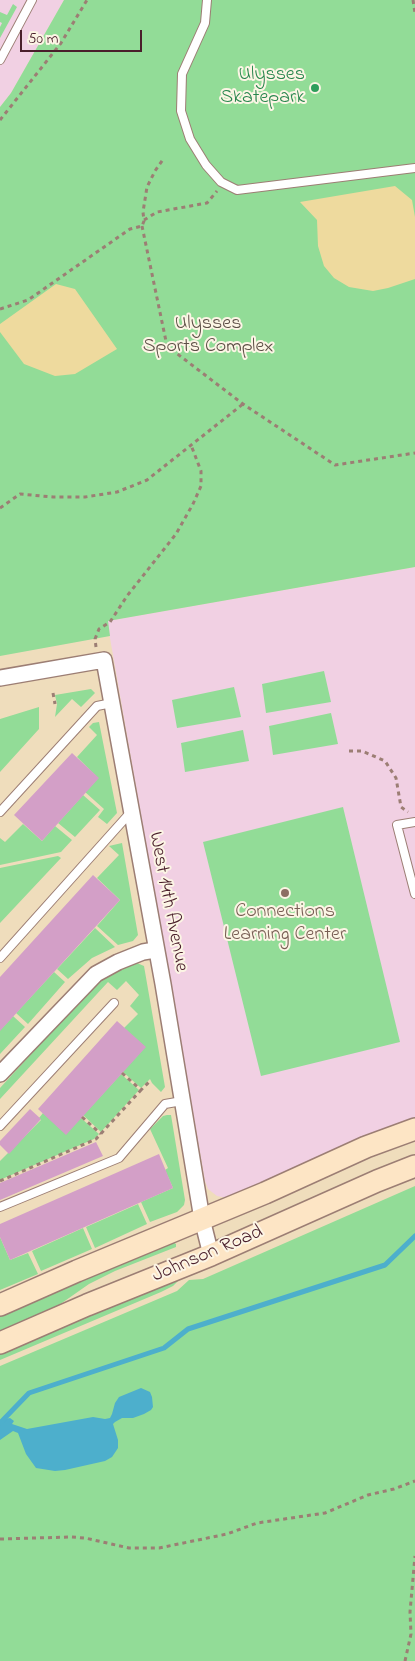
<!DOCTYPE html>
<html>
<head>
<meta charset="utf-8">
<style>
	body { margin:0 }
	#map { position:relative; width:415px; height:1661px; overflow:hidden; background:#efddbc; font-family:"Indie Flower",sans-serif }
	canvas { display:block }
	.scale { position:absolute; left:20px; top:30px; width:122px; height:22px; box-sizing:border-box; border:2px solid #4a1f2b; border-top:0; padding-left:6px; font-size:15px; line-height:18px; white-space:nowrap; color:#4a1f2b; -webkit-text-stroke:4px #fcf5e5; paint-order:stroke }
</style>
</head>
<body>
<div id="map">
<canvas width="415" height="1661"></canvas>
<div class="scale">50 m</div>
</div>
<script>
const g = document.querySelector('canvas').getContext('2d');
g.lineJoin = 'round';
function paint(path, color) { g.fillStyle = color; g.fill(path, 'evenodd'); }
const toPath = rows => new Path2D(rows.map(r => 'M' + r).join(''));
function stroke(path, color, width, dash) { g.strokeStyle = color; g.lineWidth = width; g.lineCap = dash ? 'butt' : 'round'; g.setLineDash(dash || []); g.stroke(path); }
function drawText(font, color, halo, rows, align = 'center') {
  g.font = font + ' "Indie Flower",sans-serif'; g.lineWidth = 4; g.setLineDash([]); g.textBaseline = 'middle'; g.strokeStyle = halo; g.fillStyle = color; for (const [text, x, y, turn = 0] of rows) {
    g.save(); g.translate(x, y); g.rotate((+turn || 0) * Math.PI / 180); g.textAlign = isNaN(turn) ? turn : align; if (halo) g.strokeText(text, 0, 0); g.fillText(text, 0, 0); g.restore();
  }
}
paint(toPath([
	[0,0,64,0,11,93,0,107],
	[415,567,415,1119,227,1198,217,1196,208,1189,205,1181,107,621]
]), '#f1d0e3');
paint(toPath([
	[64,0,415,0,415,567,108,621,110,636,0,656,0,107,11,93],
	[13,4,17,7,0,38,0,27,2,23,0,22,0,12,7,15],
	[324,671,331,702,266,713,262,684],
	[234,687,241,717,177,728,172,700],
	[91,689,95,693,81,707,72,699,55,717,57,704,55,695],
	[39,707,39,729,0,772,0,719],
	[331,713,338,744,273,755,269,726],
	[99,722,117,813,107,824,98,817,104,809,85,792,98,778,77,757,97,735,89,727,93,723],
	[243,730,249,761,185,772,181,743],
	[83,795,100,810,75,837,58,823],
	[343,807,400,1042,261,1076,203,842],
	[23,824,42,841,55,826,72,840,61,852,0,865,0,838,5,842],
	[122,843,138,935,133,941,118,945,97,926,120,900,97,878,119,855,109,846],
	[58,856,61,858,0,923,0,868],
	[95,928,115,947,92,958,68,979,57,969],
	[137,963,144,966,165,1087,161,1092,152,1083,150,1079,141,1088,123,1072,124,1028,138,1014,130,1006,139,995,126,981,117,990,108,982,0,1099,0,1088,87,993,97,984,112,973],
	[54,972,65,982,28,1024,16,1013],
	[13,1016,25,1027,0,1054,0,1030],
	[121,1074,139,1090,101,1132,83,1115],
	[43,1113,81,1118,99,1134,94,1139,0,1180,0,1161,41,1120,39,1118],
	[167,1115,171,1115,185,1200,184,1205,177,1212,150,1222,141,1202,173,1188,165,1170,168,1168,150,1129,163,1116],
	[415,1186,415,1661,0,1661,0,1366,177,1291,189,1280,203,1279],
	[138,1204,147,1224,95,1248,86,1227],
	[83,1228,92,1249,41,1271,32,1251],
	[0,1237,10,1260,28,1253,38,1274,0,1290],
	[173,1242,176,1244,176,1247,115,1271,89,1284,59,1305,0,1332,0,1315],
	[180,1279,173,1286,161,1292,0,1360,0,1354,112,1306]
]), '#92dc97');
paint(toPath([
	[395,186,412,200,415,217,415,279,388,288,373,291,349,287,334,278,324,266,318,246,317,220,300,202],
	[56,284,75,289,117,349,75,374,55,376,24,364,0,332,0,324]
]), '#eeda9e');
paint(toPath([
	[141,1388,150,1392,152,1397,153,1407,151,1410,144,1414,133,1418,122,1418,115,1422,113,1424,118,1440,118,1448,112,1457,105,1461,65,1470,55,1471,36,1468,26,1454,18,1433,13,1431,0,1440,0,1420,10,1418,14,1421,12,1424,27,1429,93,1417,105,1419,110,1418,112,1414,115,1403,119,1397]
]), '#4dafcc');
stroke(toPath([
	[0,1423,29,1393,164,1348,188,1329,385,1265,415,1236]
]), '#4dafcc', 5);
paint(toPath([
	[72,753,99,778,42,841,14,815],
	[93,875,120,900,0,1031,0,977],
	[117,1021,146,1047,66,1135,38,1109],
	[30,1109,41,1119,9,1154,0,1145,0,1141],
	[96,1142,103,1156,0,1200,0,1183],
	[159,1154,173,1188,10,1260,0,1237,0,1224]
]), '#d39fc7');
const service = toPath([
	[207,0,205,23,182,74,181,111,190,139,206,165,221,182,237,190,415,168],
	[0,60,32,0],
	[0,812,97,706,112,703],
	[415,822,397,825,415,894],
	[0,958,130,813],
	[0,1126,114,1003],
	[0,1207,119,1158,165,1104,182,1101]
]);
const minor = toPath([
	[0,678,104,660,163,984,202,1219,211,1255],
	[0,1074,96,974,118,962,143,952,155,950]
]);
const secondary = toPath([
	[0,1305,77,1271,265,1193,366,1147,415,1129],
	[0,1343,87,1305,211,1255,377,1181,415,1166]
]);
stroke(service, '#9c7e74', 10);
stroke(minor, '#9c7e74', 18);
stroke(secondary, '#9c7e74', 24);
stroke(toPath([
	[413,0,415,13],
	[0,120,61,43,87,0],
	[144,220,157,212,207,203,217,191],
	[142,226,167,346,243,404,335,465,415,453],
	[0,309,28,300,130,229,142,226,144,221,143,212,147,187,155,171,164,158],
	[0,508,20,494,53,497,85,497,117,492,147,480,243,404],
	[96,647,95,639,99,629,110,622,127,596,176,534,193,504,201,486,201,471,191,445],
	[53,693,55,704],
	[349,751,362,751,385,761,396,778,401,807,408,812],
	[122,1073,141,1090,151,1080],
	[82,1117,101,1134],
	[0,1181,96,1139,141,1090],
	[0,1539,71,1537,85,1538,129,1548,159,1548,227,1534,257,1523,325,1513,368,1495,394,1489,415,1481],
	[405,1661,411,1634,410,1612,415,1556]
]), '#9c7e74', 3, [4, 4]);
stroke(service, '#fff', 8);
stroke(minor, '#fff', 15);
stroke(secondary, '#fde5c5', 21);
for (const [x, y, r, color] of [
	[315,88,5,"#2e9e5b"],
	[285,893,5,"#8d6e63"]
]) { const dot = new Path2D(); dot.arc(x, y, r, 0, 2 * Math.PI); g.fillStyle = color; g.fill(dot); stroke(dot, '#fcf5e5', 2); }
drawText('20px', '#27864d', '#fcf5e5', [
	["Ulysses",305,76],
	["Skatepark",305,99]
], 'right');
drawText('20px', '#5c4e46', '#fcf5e5', [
	["Ulysses",208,325],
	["Sports Complex",208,348]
]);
drawText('20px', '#4a1f2b', '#fcf5e5', [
	["West 14th Avenue",167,902,79],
	["Johnson Road",208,1255,-23]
]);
drawText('20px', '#785e54', '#fcf5e5', [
	["Connections",285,913],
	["Learning Center",285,936]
]);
</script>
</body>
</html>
